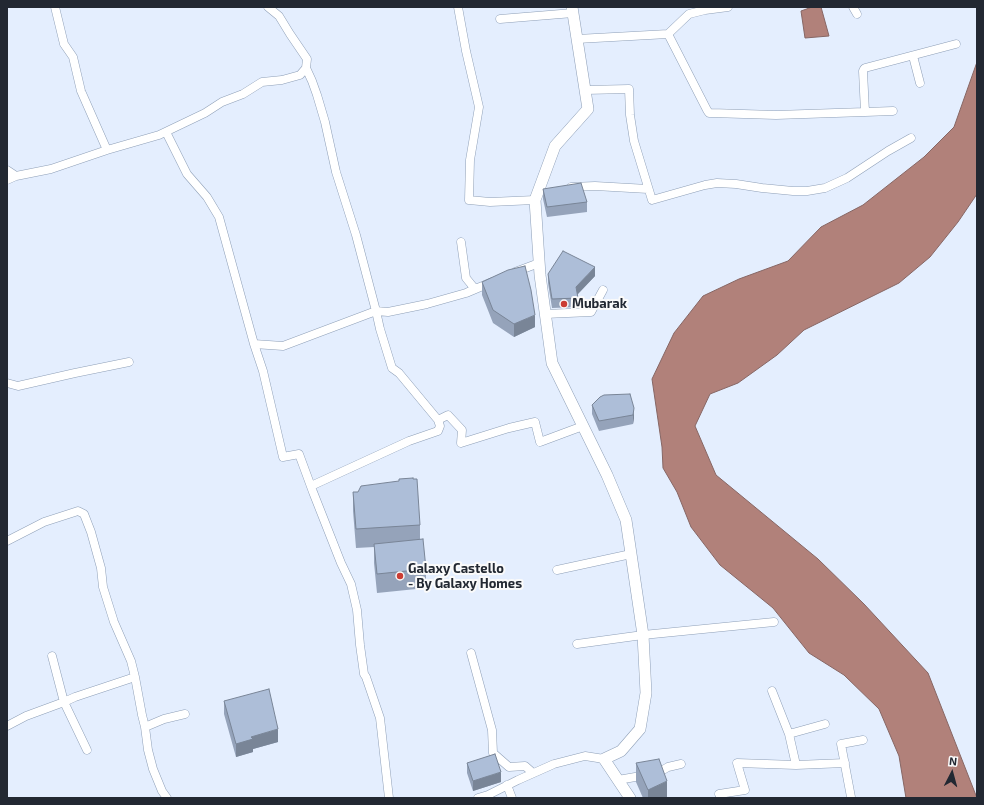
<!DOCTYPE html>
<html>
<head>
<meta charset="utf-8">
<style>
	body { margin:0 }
	#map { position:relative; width:984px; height:805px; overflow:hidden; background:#e4eefe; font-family:"Exo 2",sans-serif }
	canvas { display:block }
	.frame { position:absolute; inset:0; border:8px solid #222832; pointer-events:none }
	.north { position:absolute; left:932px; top:753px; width:40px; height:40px; -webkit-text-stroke:3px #fafafa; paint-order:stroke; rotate:6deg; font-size:11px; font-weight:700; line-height:16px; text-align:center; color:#222832 }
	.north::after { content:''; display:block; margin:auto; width:14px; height:18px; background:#222832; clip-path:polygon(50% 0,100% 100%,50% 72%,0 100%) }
</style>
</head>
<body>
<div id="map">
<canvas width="984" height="805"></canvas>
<div class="frame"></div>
<div class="north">N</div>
</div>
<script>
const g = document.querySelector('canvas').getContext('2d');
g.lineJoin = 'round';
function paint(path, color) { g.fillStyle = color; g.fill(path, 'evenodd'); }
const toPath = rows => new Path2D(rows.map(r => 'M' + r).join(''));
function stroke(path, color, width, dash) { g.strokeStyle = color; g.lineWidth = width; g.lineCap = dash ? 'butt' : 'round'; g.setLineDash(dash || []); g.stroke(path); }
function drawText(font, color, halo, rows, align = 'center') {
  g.font = font + ' "Exo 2",sans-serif'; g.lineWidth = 4; g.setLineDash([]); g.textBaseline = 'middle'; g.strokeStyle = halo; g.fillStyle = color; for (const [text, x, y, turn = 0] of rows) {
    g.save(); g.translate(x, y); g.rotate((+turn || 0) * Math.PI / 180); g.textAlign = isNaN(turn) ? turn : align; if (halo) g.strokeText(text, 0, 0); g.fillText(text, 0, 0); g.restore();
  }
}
const water = toPath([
	[812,7,821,7,829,36,805,38,801,11,812,7],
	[977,62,977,194,958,222,930,257,899,283,804,330,777,355,738,383,710,394,695,426,716,475,818,559,864,604,928,673,977,798,906,798,899,756,879,709,844,675,809,653,773,608,720,565,691,527,677,492,663,468,662,447,652,379,674,333,703,296,739,279,788,261,821,227,863,205,924,157,954,127,977,62]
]);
paint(water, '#b1817a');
stroke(water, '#866664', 1);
const minor = toPath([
	[55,7,64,44,73,57,81,91,107,150],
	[458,7,466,51,479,107,470,160,469,200,490,202,535,200],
	[853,7,857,14],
	[500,19,573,13],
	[668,34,707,110,709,113,711,113,776,115,865,112,863,71,864,69,865,68,956,44],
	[577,39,668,34,689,14,705,10,728,7],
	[913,56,920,83],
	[306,68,312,81,317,95,325,122,336,172,356,235,376,311,388,312,427,304,466,293,492,282],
	[585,90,629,89,630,115,634,141,652,200,705,185,717,183,736,184,762,188,793,191,807,191,825,188,847,178,888,151,911,138],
	[865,112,893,111],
	[166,132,187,174,207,197,219,217,254,344],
	[7,170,16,176],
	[7,180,16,176,51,169,107,150,159,135,205,113,222,102,243,94,262,82,282,80,300,75,306,68,307,59,290,34,279,16,268,7],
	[571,187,595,186,648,189],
	[461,242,466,278,475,289],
	[515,272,539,263],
	[545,314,591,312,603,290],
	[7,383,18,386,75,373,129,362],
	[438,420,448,415,462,430,461,443,509,428,535,422,540,442,583,426],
	[311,486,409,441,438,431,440,426,438,420,399,373,392,368,380,329,376,311,283,346,254,344,263,371,283,457,299,454,313,492,341,563,351,584,357,610,360,645,364,674,366,677,380,718,389,798],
	[7,541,44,522,78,511,84,514,91,532,101,568,103,587,114,622,131,661,135,677],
	[557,570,631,554],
	[577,644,643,635,774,622],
	[471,653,492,730,493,753,509,767,525,766,533,773],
	[52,656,64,702,87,750],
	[772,691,789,734],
	[7,726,26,716,64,702,75,697,135,677,142,715,145,727,164,719,185,714],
	[145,727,148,750,153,769,162,791,167,798],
	[796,765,845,763],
	[618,780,658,773,668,767,681,764],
	[507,785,512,798],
	[851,797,841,744,863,740],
	[478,798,488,795,518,780,554,764,585,756,604,759],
	[721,798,719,794,745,790,737,763,796,765,789,734,825,724]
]);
const tertiary = toPath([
	[572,7,588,109,555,146,535,200,540,275,552,363,607,475,626,520,643,635,646,693,640,729,621,751,604,759,630,798]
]);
stroke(minor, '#8e9fb7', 9);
stroke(tertiary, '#8e9fb7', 12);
stroke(minor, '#fff', 8);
stroke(tertiary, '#fff', 11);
paint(toPath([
	[543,189,587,202,587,212,547,217,543,199],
	[548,274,595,276,577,295,578,307,552,308,548,283],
	[482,282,535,327,514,337,493,323,482,295],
	[630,394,634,418,633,424,599,431,592,414,592,405],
	[353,492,420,525,420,539,426,569,426,588,377,593,374,563,374,547,356,548,353,511],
	[224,701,278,742,253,749,253,752,236,757,224,714],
	[467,763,501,782,473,791,467,773],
	[636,763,667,798,643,798,636,782]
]), '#95a3ba');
paint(toPath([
	[595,267,595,276,576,296,576,287],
	[535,315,535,327,514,337,514,324],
	[634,408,634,418,633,424,633,415],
	[278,729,278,742,253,749,253,752,236,757,236,744,251,737],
	[501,772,501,782,473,791,473,781],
	[667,781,667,798,648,798,648,790]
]), '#798597');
const building = toPath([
	[581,183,587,202,547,207,543,189,581,183],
	[563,251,595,267,576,287,578,298,552,299,548,274,563,251],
	[525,266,531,290,535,315,514,324,493,310,482,282,508,270,525,266],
	[630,394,634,408,633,415,599,421,592,405,600,397,604,395,630,394],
	[413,478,413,479,417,479,420,525,356,529,353,492,358,492,361,486,399,481,399,479,413,478],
	[423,539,426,569,377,574,374,544,423,539],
	[269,689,278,729,251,737,253,739,236,744,224,701,269,689],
	[495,754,501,772,473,781,467,763,495,754],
	[659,759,667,781,648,790,636,763,659,759]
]);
paint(building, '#adbed8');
stroke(building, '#798597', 1);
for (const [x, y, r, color] of [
	[564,304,4,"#cb3d34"],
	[400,576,4,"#cb3d34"]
]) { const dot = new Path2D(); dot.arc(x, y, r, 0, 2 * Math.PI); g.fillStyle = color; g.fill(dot); stroke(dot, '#fafafa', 1.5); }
drawText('bold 13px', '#222832', '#fafafa', [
	["Mubarak",572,304],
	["Galaxy Castello",408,569],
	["- By Galaxy Homes",408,584]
], 'left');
</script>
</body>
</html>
